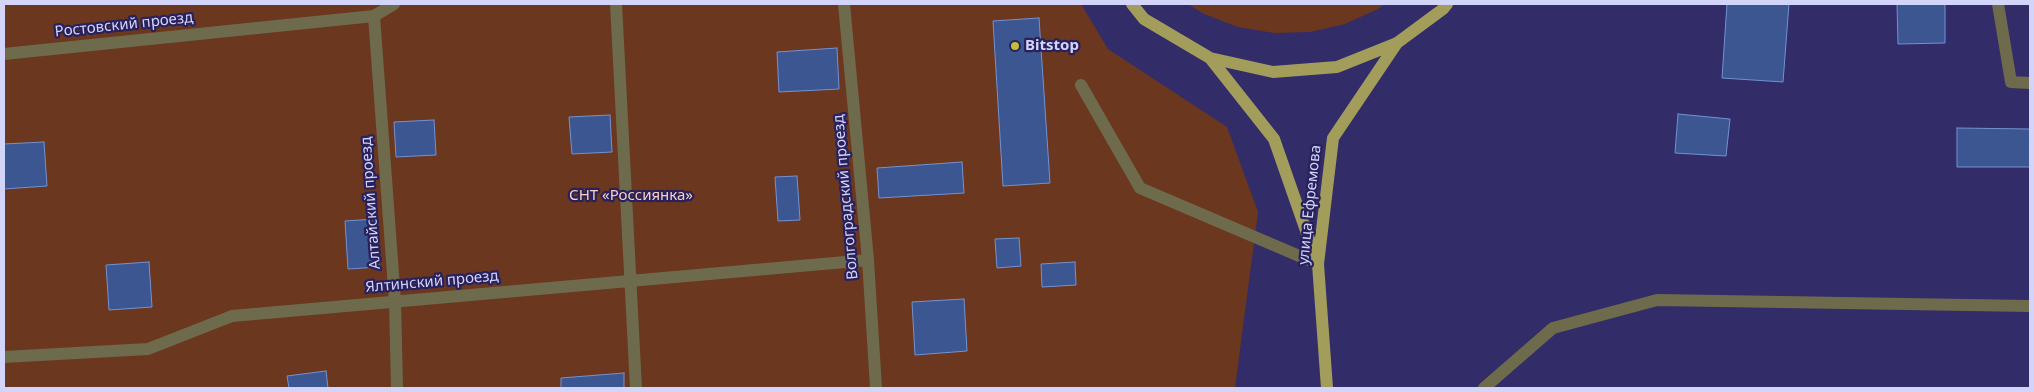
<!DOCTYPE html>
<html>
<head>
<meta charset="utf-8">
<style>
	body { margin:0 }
	#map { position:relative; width:2034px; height:392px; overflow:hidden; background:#322c68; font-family:"Noto Sans",sans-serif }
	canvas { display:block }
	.frame { position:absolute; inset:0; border:5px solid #d3d4f9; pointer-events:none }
</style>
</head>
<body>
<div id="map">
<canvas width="2034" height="392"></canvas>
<div class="frame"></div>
</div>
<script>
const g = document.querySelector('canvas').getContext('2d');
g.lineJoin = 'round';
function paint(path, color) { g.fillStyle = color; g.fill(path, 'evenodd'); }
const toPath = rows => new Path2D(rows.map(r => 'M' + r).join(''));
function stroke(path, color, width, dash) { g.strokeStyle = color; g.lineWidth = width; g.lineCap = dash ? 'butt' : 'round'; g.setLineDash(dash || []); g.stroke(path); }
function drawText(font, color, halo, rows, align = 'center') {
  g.font = font + ' "Noto Sans",sans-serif'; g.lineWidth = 4.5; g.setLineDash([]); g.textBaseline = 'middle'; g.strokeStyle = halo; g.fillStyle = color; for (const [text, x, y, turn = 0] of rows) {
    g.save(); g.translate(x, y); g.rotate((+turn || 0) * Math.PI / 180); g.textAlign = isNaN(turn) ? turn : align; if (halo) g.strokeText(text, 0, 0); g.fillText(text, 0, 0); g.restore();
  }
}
paint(toPath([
	[4,4,1081,4,1108,49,1227,127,1258,212,1235,388,4,388],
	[1188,4,1385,4,1378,9,1345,24,1310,32,1274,33,1238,27,1204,14]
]), '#6c371f');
const building = toPath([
	[1727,4,1789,4,1783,82,1722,78,1727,4],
	[1897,4,1945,4,1945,43,1898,44,1897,4],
	[1039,18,1050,183,1003,186,993,21,1039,18],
	[837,48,839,89,779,92,777,52,837,48],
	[1678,114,1730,119,1726,156,1675,153,1678,114],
	[610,115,612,152,572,154,569,117,610,115],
	[434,120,436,155,396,157,394,122,434,120],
	[1957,128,2030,129,2030,167,1957,167,1957,128],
	[44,142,47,186,4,189,4,144,44,142],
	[962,162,964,193,879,198,877,168,962,162],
	[797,176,800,220,778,221,775,177,797,176],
	[376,219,379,267,348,269,345,221,376,219],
	[1019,238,1021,266,997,268,995,239,1019,238],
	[149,262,152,307,109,310,106,265,149,262],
	[1075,262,1076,285,1042,287,1041,264,1075,262],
	[964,299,967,351,915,355,912,302,964,299],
	[326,371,328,388,289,388,287,376,326,371],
	[624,373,624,388,561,388,561,378,624,373]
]);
paint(building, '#3b5691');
stroke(building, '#7392d2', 1);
stroke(toPath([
	[616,4,636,388],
	[844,4,868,260,876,388],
	[1998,4,2011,82,2030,83],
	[374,16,395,301,397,388],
	[4,54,374,16,394,4],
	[1081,85,1140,188,1318,264],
	[4,357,148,349,232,316,868,260],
	[1484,388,1553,328,1657,300,2030,306]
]), '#6d6b4c', 12);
stroke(toPath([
	[1132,4,1144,19,1210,58,1273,72,1337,67,1397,43,1443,9,1447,4],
	[1210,58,1274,139,1317,262],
	[1327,388,1318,264,1333,138,1397,43]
]), '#a39d5c', 12);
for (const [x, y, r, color] of [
	[1015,46,5,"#c7bb3c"]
]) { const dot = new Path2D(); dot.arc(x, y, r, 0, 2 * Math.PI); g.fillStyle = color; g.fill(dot); stroke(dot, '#28215c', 2); }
drawText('15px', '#d3d4f9', '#28215c', [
	["Ростовский проезд",124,25,-6],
	["Волгоградский проезд",846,197,-95],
	["Алтайский проезд",371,203,-94],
	["улица Ефремова",1310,205,-84],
	["Ялтинский проезд",432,282,-5]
]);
drawText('bold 15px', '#d3d4f9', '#28215c', [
	["Bitstop",1025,46]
], 'left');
drawText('15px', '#f9cfbe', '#28215c', [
	["СНТ «Россиянка»",631,196]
]);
</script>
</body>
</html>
